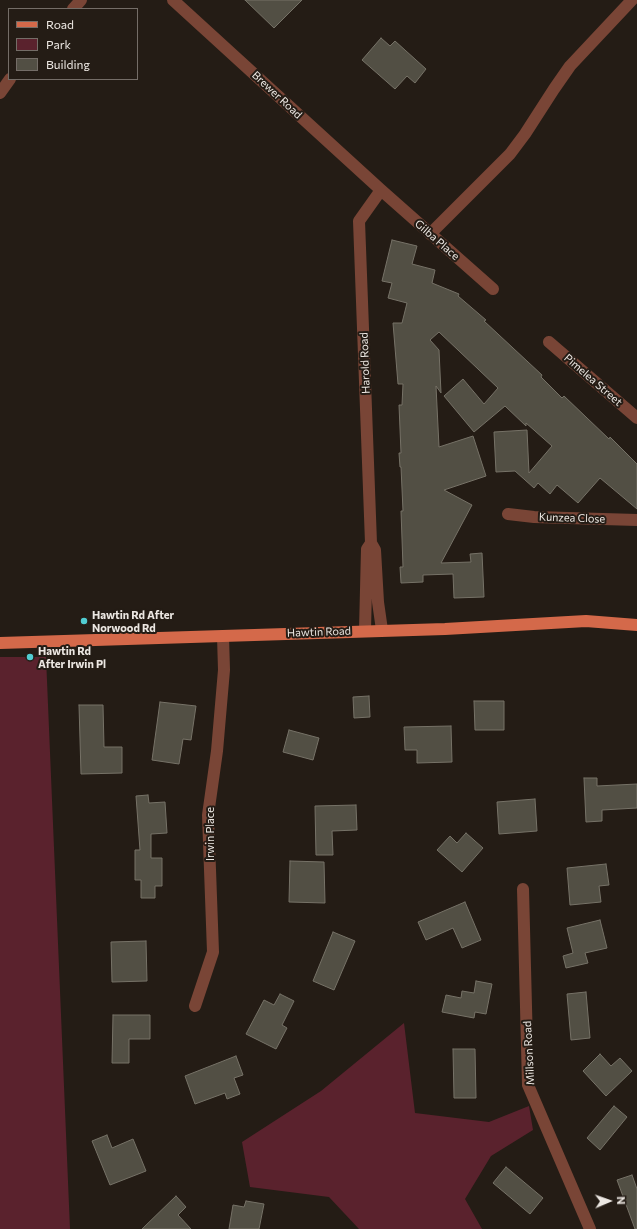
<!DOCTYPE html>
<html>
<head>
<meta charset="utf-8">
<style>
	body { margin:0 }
	#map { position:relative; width:637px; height:1229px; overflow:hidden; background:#241c15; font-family:Commissioner,sans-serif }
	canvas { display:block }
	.legend { position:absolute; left:8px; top:8px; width:130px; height:72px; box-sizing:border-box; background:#241c15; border:1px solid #746d67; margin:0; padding:5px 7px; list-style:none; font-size:12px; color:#ece7e2 }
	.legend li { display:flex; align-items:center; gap:8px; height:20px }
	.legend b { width:20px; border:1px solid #746d67 }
	.north { position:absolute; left:589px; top:1181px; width:40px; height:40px; -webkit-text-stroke:3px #241c15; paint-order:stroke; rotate:88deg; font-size:11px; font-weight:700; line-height:16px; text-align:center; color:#ece7e2 }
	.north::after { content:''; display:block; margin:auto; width:14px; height:18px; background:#ece7e2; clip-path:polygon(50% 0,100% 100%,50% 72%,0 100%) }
</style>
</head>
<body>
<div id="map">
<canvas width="637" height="1229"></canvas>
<ul class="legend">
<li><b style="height:5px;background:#d4694a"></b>Road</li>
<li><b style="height:11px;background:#5a222d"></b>Park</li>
<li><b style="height:11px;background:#524f44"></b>Building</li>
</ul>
<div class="north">N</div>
</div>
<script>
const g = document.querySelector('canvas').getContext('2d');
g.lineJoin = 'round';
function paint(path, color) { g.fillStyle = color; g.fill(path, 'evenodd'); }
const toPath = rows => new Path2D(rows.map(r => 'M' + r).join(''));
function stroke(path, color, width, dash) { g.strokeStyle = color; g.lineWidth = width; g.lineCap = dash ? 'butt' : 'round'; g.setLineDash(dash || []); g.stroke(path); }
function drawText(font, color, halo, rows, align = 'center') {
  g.font = font + ' Commissioner,sans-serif'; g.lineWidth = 4; g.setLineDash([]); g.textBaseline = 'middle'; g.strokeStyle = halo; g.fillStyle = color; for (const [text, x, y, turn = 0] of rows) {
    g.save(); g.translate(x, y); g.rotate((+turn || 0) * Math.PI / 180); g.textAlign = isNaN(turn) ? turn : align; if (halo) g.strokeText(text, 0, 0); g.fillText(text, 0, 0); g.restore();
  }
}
paint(toPath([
	[0,657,46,657,70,1229,0,1229],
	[404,1023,415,1113,489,1122,529,1106,533,1130,491,1156,465,1199,482,1229,359,1229,329,1197,250,1187,242,1142,321,1091]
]), '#5a222d');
const building = toPath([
	[245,0,302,0,274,28,245,0],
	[381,38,390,46,395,41,426,69,415,83,407,76,395,89,362,60,381,38],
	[392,240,417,246,412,264,435,270,432,283,459,294,458,296,486,320,484,321,542,375,541,377,562,398,564,396,609,439,610,437,637,464,637,509,600,478,578,503,557,485,550,494,538,483,534,488,515,471,496,472,494,432,527,430,529,473,552,446,526,423,526,426,505,406,474,432,444,396,463,379,484,404,498,388,439,332,430,340,439,350,441,393,436,386,439,447,473,436,486,476,444,490,472,505,441,563,471,562,470,554,482,553,484,597,454,598,453,574,423,575,423,582,401,583,400,567,403,567,401,511,403,511,401,467,400,467,399,453,401,453,399,405,402,405,403,384,398,384,393,323,402,323,407,303,388,298,392,283,382,281,392,240],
	[369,696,370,717,354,718,353,697,369,696],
	[474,701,504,701,504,730,475,730,474,701],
	[160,702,196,706,191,740,183,739,179,764,152,760,160,702],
	[79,705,103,705,104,747,122,747,122,773,81,774,79,705],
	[451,726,452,762,417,763,417,750,405,750,404,727,451,726],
	[289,730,319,738,313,760,283,752,289,730],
	[584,778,597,778,597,786,637,784,637,808,602,810,602,821,586,822,584,778],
	[148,795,149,803,165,802,167,833,151,834,151,858,162,858,162,886,155,886,155,898,141,898,141,880,135,880,135,850,140,850,136,796,148,795],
	[535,799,537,831,499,834,497,802,535,799],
	[356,805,357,830,332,831,333,855,316,855,315,806,356,805],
	[466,833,483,848,462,872,437,850,450,836,457,843,466,833],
	[290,861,324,862,325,903,289,902,290,861],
	[606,864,609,885,599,886,601,902,570,905,567,868,606,864],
	[465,902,481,940,462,948,453,928,426,940,418,922,465,902],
	[600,920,607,948,585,953,588,963,566,968,563,956,573,953,567,928,600,920],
	[333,932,355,941,334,990,313,981,333,932],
	[146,941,147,981,112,982,111,942,146,941],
	[476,981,492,984,486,1014,475,1012,474,1018,442,1012,446,995,461,998,462,991,474,993,476,981],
	[586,992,590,1038,571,1040,567,994,586,992],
	[280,994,294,1001,282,1025,287,1028,276,1049,246,1034,264,1000,274,1005,280,994],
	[113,1015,150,1015,150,1039,129,1039,129,1063,112,1063,113,1015],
	[453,1049,475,1049,476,1098,454,1098,453,1049],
	[600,1054,611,1066,620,1058,632,1071,606,1096,583,1071,600,1054],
	[236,1056,243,1075,234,1078,240,1094,227,1099,225,1093,195,1104,185,1076,236,1056],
	[614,1106,627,1117,600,1150,587,1138,614,1106],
	[107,1135,112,1148,133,1139,146,1171,110,1185,92,1141,107,1135],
	[506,1167,543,1198,530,1214,493,1183,506,1167],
	[632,1175,637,1189,637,1229,635,1229,617,1180,632,1175],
	[176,1196,186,1207,178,1215,191,1229,142,1229,176,1196],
	[246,1201,264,1204,259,1229,229,1229,233,1205,244,1207,246,1201]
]);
paint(building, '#524f44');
stroke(building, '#767267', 1);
stroke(toPath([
	[173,0,381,190,493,289],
	[73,9,81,0],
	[0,93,10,79],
	[381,190,359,221,371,543,375,550,378,602,382,630],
	[430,234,510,154,525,134,554,89,570,66,632,0],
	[549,342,637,418],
	[508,514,534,517,637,520],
	[365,630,367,549,371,543],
	[523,889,528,1085,590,1229],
	[195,1006,213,952,208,815,217,751,224,670,223,636]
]), '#794536', 12);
stroke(toPath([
	[0,643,445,629,586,621,637,625]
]), '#d4694a', 12);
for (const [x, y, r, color] of [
	[84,621,4,"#51ccd1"],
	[30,657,4,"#51ccd1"]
]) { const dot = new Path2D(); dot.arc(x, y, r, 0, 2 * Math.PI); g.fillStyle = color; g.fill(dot); stroke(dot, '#241c15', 1.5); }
drawText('11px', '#ece7e2', '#241c15', [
	["Brewer Road",277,95,43],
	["Gilba Place",437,240,41],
	["Harold Road",365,363,-92],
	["Pimelea Street",593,380,41],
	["Kunzea Close",572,518,2],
	["Hawtin Road",319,632,-2],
	["Irwin Place",210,834,-90],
	["Millson Road",529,1053,-93]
]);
drawText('bold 11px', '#ece7e2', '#241c15', [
	["Hawtin Rd After",92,615],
	["Norwood Rd",92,628],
	["Hawtin Rd",38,651],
	["After Irwin Pl",38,664]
], 'left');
</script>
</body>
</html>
